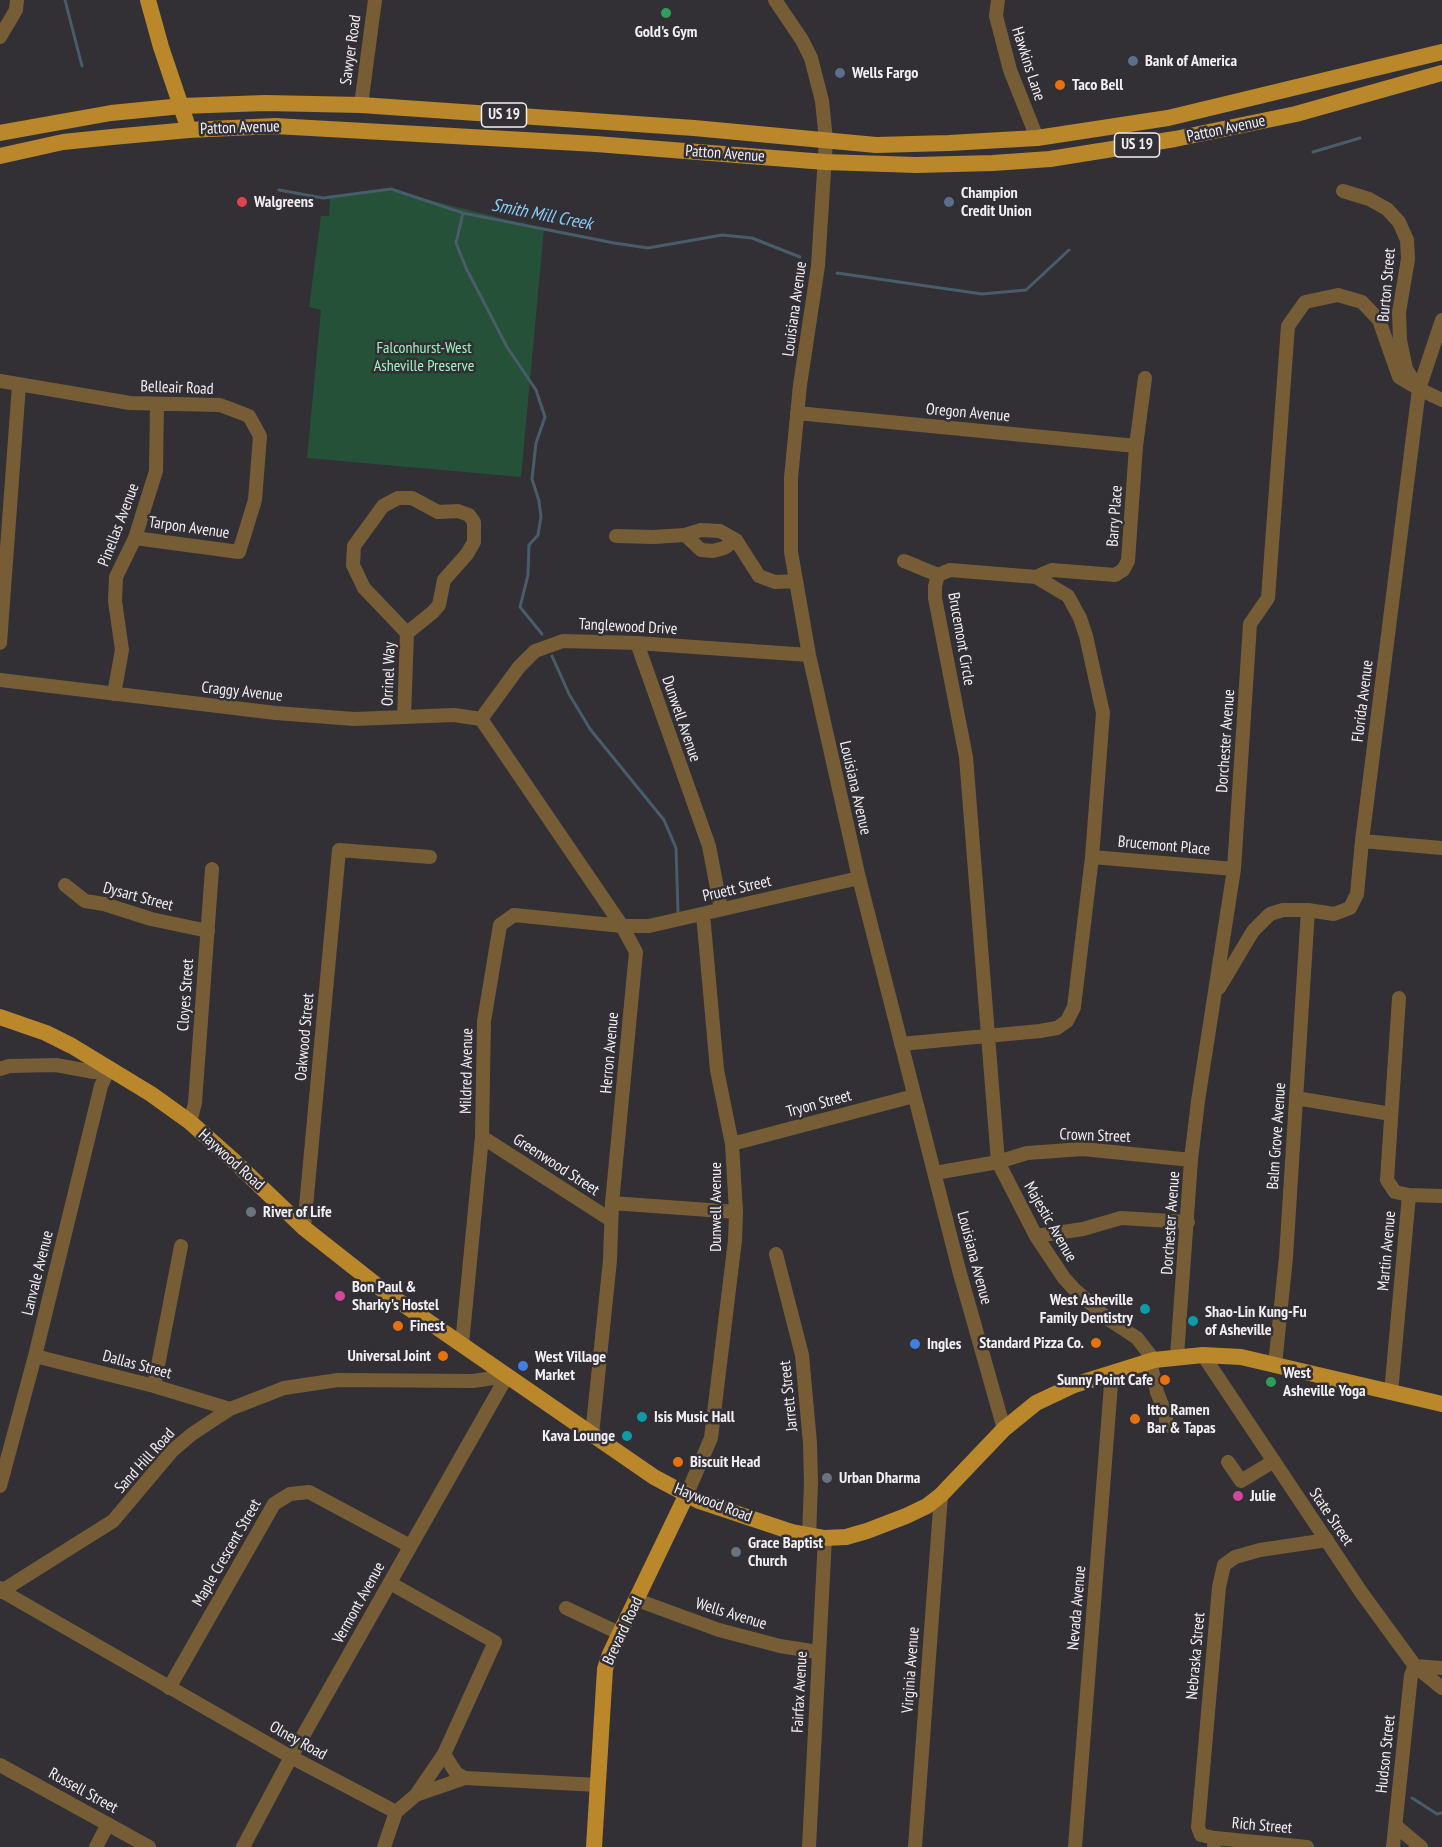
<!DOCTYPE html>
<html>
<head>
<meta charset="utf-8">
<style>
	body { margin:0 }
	canvas { display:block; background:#322f35 }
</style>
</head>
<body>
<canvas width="1442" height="1847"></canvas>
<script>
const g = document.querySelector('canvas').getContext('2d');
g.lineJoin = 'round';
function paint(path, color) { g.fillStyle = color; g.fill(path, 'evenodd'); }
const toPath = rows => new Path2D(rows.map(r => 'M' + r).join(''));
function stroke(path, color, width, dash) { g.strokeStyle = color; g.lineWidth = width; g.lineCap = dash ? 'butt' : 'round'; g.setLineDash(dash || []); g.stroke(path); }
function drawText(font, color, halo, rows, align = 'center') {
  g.font = font + ' "PT Sans Narrow",sans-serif'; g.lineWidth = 5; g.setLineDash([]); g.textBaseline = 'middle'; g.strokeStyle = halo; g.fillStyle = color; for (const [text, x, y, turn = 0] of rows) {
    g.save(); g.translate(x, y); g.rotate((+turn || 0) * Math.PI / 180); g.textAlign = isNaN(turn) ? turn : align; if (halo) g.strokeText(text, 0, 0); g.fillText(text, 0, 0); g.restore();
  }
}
paint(toPath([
	[385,189,544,229,521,477,307,458,321,310,309,307,321,216,329,216,330,197]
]), '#245138');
stroke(toPath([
	[65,0,82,66],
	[1313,152,1360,138],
	[279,190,323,198,391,189,463,213,614,243,648,248,722,235,752,238,800,257],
	[463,213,456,243,466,268,507,347,536,390,545,417,536,443,532,479,539,501,541,517,538,535,529,545,528,575,520,607,542,634],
	[837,273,982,294,1026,290,1069,250],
	[552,656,569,694,590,729,664,820,676,848,678,912],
	[1412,1798,1437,1814,1442,1813]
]), '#485c6a', 3);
stroke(toPath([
	[775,0,802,40,811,58,822,101,826,140,818,266,800,385,791,478,791,552,809,655,859,878,959,1270,1004,1429],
	[998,0,996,16,1010,70,1037,138],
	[0,37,16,10,17,0],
	[361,105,375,0],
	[1343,191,1369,199,1387,209,1399,222,1407,240,1408,259,1399,312,1400,340,1406,369,1416,385],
	[0,381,130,403,220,405,249,416,260,436,255,500,239,552,135,538],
	[797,413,1136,446],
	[685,535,701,550,713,551,724,548,736,540],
	[616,536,653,537,685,535,701,530,720,531,736,540,759,576,775,582,796,581],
	[904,561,938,575],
	[938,575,935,586,935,598,966,757,998,1162,1036,1236,1064,1278,1074,1289,1108,1319,1137,1338,1154,1360],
	[1036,577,1052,570,1115,575,1123,570,1128,561,1136,446,1145,378],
	[0,643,19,385],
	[637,643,709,846,721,909],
	[0,680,276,713,354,719,454,715,481,719],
	[114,694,122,650,115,601,116,577,135,538,156,471,157,404],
	[404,717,407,633,433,612,439,605,444,580,467,554,474,542,474,522,469,515,458,511,438,512,412,498,398,498,383,506,354,546,353,565,364,588,407,633],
	[481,719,622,926,636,952,612,1203,610,1260,592,1435],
	[481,719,519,667,535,651,563,641,637,643,809,655],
	[1362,841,1442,848],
	[1092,857,1234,869],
	[65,885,85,901,104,904,151,919,208,931],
	[1219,988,1253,931,1270,914,1283,910,1308,910,1334,914,1350,908,1357,894,1362,841,1419,389,1442,320],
	[1399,998,1387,1180,1395,1192,1409,1195,1442,1196],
	[901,1044,1040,1031,1057,1028,1067,1021,1074,1007,1092,857,1103,713,1086,636,1080,618,1068,596,1036,577,950,570,938,575],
	[0,1069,9,1066,56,1065,94,1072,109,1068],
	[1296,1098,1391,1114],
	[190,1122,195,1103,212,869],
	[482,1137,611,1220],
	[732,1144,914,1096],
	[935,1173,998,1162,1027,1153,1083,1149,1191,1160],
	[612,1203,736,1212],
	[304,1228,339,850,430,857],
	[1036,1236,1083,1229,1121,1218,1188,1222],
	[776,1254,802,1355,810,1443,811,1483,809,1536],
	[462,1344,482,1137,484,1021,500,925,514,915,622,926,649,926,859,878],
	[1203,1355,1361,1592,1415,1666,1442,1688],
	[35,1356,154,1386,230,1409],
	[1177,1356,1191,1160,1198,1101,1234,869,1250,624,1268,598,1288,326,1305,302,1338,295,1362,302,1379,320,1399,377,1419,389,1442,400],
	[1150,1361,1157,1392,1166,1415,1166,1426],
	[1275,1365,1286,1257,1308,910],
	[154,1386,181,1246],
	[1391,1393,1409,1195],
	[1228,1462,1241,1481,1274,1461],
	[0,1486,35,1356,101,1086,109,1068],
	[686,1496,711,1438,735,1240,736,1212,732,1144,717,1070,703,914],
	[390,1583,495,1642,444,1754,416,1795],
	[0,1588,2,1591,291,1757,396,1812,416,1795,465,1778,598,1785],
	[0,1592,113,1521,172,1451,192,1434,230,1409,284,1388,338,1380,473,1381,507,1376],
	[637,1600,719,1630,780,1646,818,1652],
	[566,1608,619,1633],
	[1415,1666,1442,1668],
	[169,1688,274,1504,290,1494,309,1492,410,1546],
	[444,1754,456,1773,465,1778],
	[0,1765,149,1847],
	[1396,1826,1421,1847],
	[1215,1838,1307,1847],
	[96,1847,108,1824],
	[243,1847,291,1757,507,1376],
	[384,1847,396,1812],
	[809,1847,825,1538],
	[915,1847,941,1495],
	[1075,1847,1112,1372],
	[1214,1847,1215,1838,1201,1835,1198,1827,1219,1587,1224,1565,1235,1557,1260,1550,1327,1540],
	[1393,1847,1411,1675,1415,1666]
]), '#765d36', 14);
stroke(toPath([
	[148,0,161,47,189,130],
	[0,133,111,113,182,106,265,103,361,105,694,128,876,145,949,143,1037,138,1168,118,1442,52],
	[0,156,63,142,112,137,189,130,275,126,596,144,825,162,916,165,993,163,1050,159,1175,139,1296,114,1442,73],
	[0,1017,46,1033,72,1046,151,1094,190,1122,234,1161,304,1228,384,1291,654,1477,699,1501,792,1532,825,1538,846,1537,867,1531,906,1516,927,1506,941,1495,1004,1429,1036,1403,1074,1385,1154,1360,1203,1355,1241,1357,1442,1404],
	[594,1847,605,1669,610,1654,686,1496]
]), '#ba872a', 16);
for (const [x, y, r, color] of [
	[666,13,6,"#2e9e5b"],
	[1133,61,6,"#5c6f8a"],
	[840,73,6,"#5c6f8a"],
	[1060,85,6,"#e8710a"],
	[242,202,6,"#e0444e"],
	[949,202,6,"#5c6f8a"],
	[251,1212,6,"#6b7280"],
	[340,1296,6,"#d1479c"],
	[1145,1309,6,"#0f9aa8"],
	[1193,1321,6,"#0f9aa8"],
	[398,1326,6,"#e8710a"],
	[1096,1343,6,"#e8710a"],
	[915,1344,6,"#3f7fe0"],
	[443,1356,6,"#e8710a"],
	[523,1366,6,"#3f7fe0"],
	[1165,1380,6,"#e8710a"],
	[1271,1382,6,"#2e9e5b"],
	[642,1417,6,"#0f9aa8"],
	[1135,1419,6,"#e8710a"],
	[627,1436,6,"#0f9aa8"],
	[678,1462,6,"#e8710a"],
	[827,1478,6,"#6b7280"],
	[1238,1496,6,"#d1479c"],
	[736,1552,6,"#6b7280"]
]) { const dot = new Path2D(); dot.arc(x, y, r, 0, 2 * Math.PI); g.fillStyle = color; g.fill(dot); stroke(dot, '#322f35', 2); }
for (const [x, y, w] of [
	[504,115,45],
	[1137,145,45]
]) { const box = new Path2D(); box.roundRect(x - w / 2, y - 12, w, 24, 4.5); g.fillStyle = '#322f35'; g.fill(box); stroke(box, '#f1eff3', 1.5); }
drawText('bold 15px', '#f1eff3', null, [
	["US 19",504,115],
	["US 19",1137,145]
]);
drawText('bold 16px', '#f1eff3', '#322f35', [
	["Gold's Gym",666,32,"center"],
	["Bank of America",1145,61],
	["Wells Fargo",852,73],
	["Taco Bell",1072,85],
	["Champion",961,193],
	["Credit Union",961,211],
	["Walgreens",254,202],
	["River of Life",263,1212],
	["Bon Paul &",352,1287],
	["Sharky's Hostel",352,1305],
	["West Asheville",1133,1300,"right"],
	["Family Dentistry",1133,1318,"right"],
	["Shao-Lin Kung-Fu",1205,1312],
	["of Asheville",1205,1330],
	["Finest",410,1326],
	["Standard Pizza Co.",1084,1343,"right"],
	["Ingles",927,1344],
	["Universal Joint",431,1356,"right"],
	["West Village",535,1357],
	["Market",535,1375],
	["West",1283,1373],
	["Asheville Yoga",1283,1391],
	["Sunny Point Cafe",1153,1380,"right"],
	["Itto Ramen",1147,1410],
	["Bar & Tapas",1147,1428],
	["Isis Music Hall",654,1417],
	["Kava Lounge",615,1436,"right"],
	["Biscuit Head",690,1462],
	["Urban Dharma",839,1478],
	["Julie",1250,1496],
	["Grace Baptist",748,1543],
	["Church",748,1561]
], 'left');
drawText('16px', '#f1eff3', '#322f35', [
	["Sawyer Road",351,50,-82],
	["Hawkins Lane",1028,64,72],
	["Patton Avenue",240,128,-2],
	["Patton Avenue",1226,129,-12],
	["Patton Avenue",725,154,4],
	["Burton Street",1387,285,-85],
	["Louisiana Avenue",795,309,-82],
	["Belleair Road",177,388,2],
	["Oregon Avenue",968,413,5],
	["Barry Place",1115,516,-86],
	["Pinellas Avenue",119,525,-69],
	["Tarpon Avenue",189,528,8],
	["Tanglewood Drive",628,627,3],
	["Brucemont Circle",961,639,80],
	["Orrinel Way",389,674,-88],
	["Craggy Avenue",242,692,6],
	["Florida Avenue",1363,701,-83],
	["Dunwell Avenue",681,719,71],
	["Dorchester Avenue",1226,741,-86],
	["Louisiana Avenue",855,788,77],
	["Brucemont Place",1164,846,5],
	["Pruett Street",737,889,-13],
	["Dysart Street",138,897,15],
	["Cloyes Street",186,995,-86],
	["Oakwood Street",305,1037,-85],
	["Herron Avenue",610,1053,-85],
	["Mildred Avenue",467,1071,-89],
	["Tryon Street",819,1104,-15],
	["Crown Street",1095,1136,2],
	["Balm Grove Avenue",1277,1136,-86],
	["Haywood Road",231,1160,42],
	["Greenwood Street",556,1165,33],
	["Dunwell Avenue",716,1207,-90],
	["Majestic Avenue",1050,1222,60],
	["Dorchester Avenue",1171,1223,-86],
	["Martin Avenue",1387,1251,-85],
	["Louisiana Avenue",974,1258,75],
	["Lanvale Avenue",38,1273,-76],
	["Dallas Street",137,1365,15],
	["Jarrett Street",789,1396,-96],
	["Sand Hill Road",145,1461,-48],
	["Haywood Road",713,1503,21],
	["State Street",1331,1517,56],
	["Maple Crescent Street",227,1553,-60],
	["Vermont Avenue",359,1603,-61],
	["Nevada Avenue",1077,1608,-85],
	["Wells Avenue",731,1614,17],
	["Brevard Road",623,1631,-65],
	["Nebraska Street",1196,1656,-85],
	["Virginia Avenue",911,1670,-86],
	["Fairfax Avenue",800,1692,-87],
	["Olney Road",298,1741,29],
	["Hudson Street",1386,1754,-84],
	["Russell Street",83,1791,29],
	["Rich Street",1262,1826,5]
]);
drawText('16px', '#9af4bf', '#322f35', [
	["Falconhurst-West",424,348],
	["Asheville Preserve",424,366]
]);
drawText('italic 18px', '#89cbf7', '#322f35', [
	["Smith Mill Creek",542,215,11]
]);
</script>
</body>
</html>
